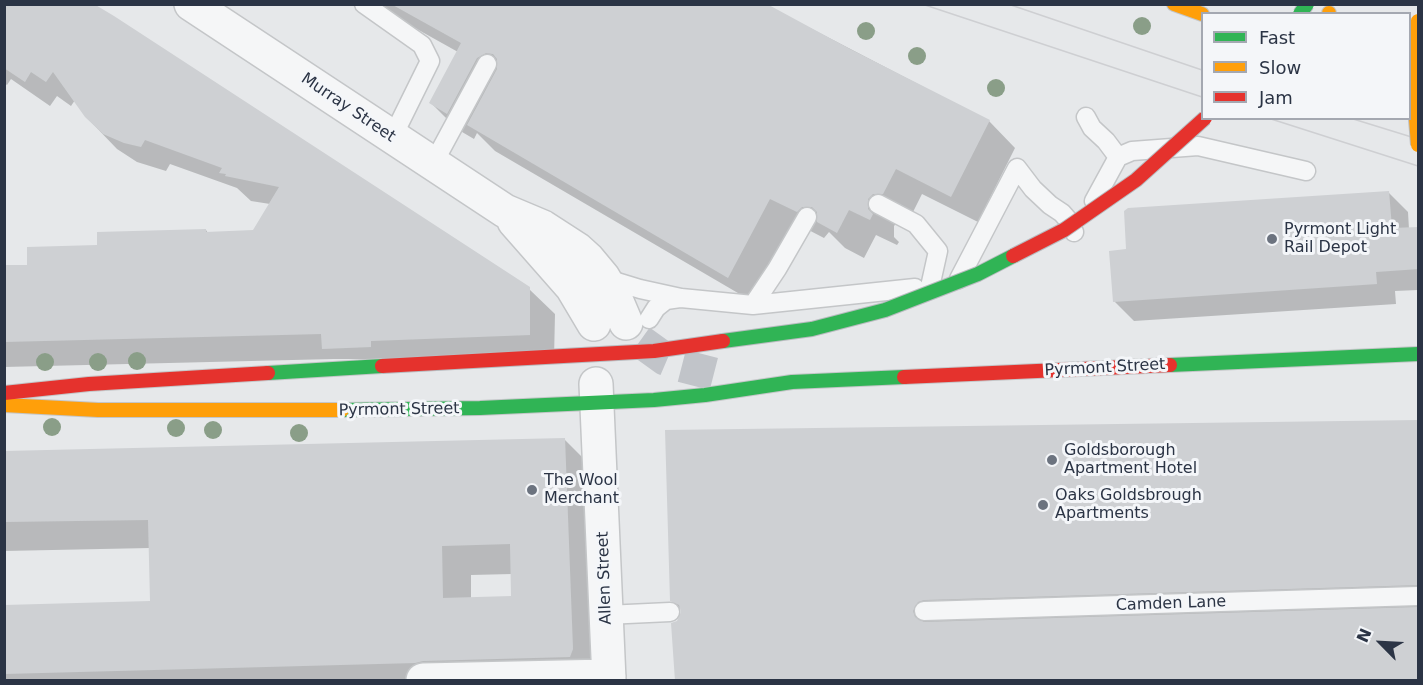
<!DOCTYPE html>
<html>
<head>
<meta charset="utf-8">
<style>
	body { margin:0 }
	#map { position:relative; width:1423px; height:685px; overflow:hidden; background:#e6e8ea; font-family:"DejaVu Sans",sans-serif }
	canvas { display:block }
	.frame { position:absolute; inset:0; border:6px solid #2b3445; pointer-events:none }
	.legend { position:absolute; left:1201px; top:12px; width:210px; height:108px; box-sizing:border-box; background:#f4f6f9; border:2px solid #a4a8b1; margin:0; padding:8px 10px; list-style:none; font-size:18px; color:#2b3445 }
	.legend li { display:flex; align-items:center; gap:12px; height:30px }
	.legend b { width:30px; border:2px solid #a4a8b1 }
	.north { position:absolute; left:1351px; top:613px; width:60px; height:60px; -webkit-text-stroke:4px #f4f6f9; paint-order:stroke; rotate:294deg; font-size:16px; font-weight:700; line-height:24px; text-align:center; color:#2b3445 }
	.north::after { content:''; display:block; margin:auto; width:21px; height:27px; background:#2b3445; clip-path:polygon(50% 0,100% 100%,50% 72%,0 100%) }
</style>
</head>
<body>
<div id="map">
<canvas width="1423" height="685"></canvas>
<div class="frame"></div>
<ul class="legend">
<li><b style="height:8px;background:#30b455"></b>Fast</li>
<li><b style="height:8px;background:#ff9f0a"></b>Slow</li>
<li><b style="height:8px;background:#e5322d"></b>Jam</li>
</ul>
<div class="north">N</div>
</div>
<script>
const g = document.querySelector('canvas').getContext('2d');
g.lineJoin = 'round';
function paint(path, color) { g.fillStyle = color; g.fill(path, 'evenodd'); }
const toPath = rows => new Path2D(rows.map(r => 'M' + r).join(''));
function stroke(path, color, width, dash) { g.strokeStyle = color; g.lineWidth = width; g.lineCap = dash ? 'butt' : 'round'; g.setLineDash(dash || []); g.stroke(path); }
function drawText(font, color, halo, rows, align = 'center') {
  g.font = font + ' "DejaVu Sans",sans-serif'; g.lineWidth = 6; g.setLineDash([]); g.textBaseline = 'middle'; g.strokeStyle = halo; g.fillStyle = color; for (const [text, x, y, turn = 0] of rows) {
    g.save(); g.translate(x, y); g.rotate((+turn || 0) * Math.PI / 180); g.textAlign = isNaN(turn) ? turn : align; if (halo) g.strokeText(text, 0, 0); g.fillText(text, 0, 0); g.restore();
  }
}
paint(toPath([
	[4,4,529,289,555,314,554,359,334,359,4,367,4,267,28,266,99,246,206,230,208,233,253,231,270,204,251,201,237,188,170,164,166,171,137,162,117,149,92,123,75,100,71,106,57,96,50,106,11,79,7,85,4,83],
	[372,4,764,4,989,121,1015,148,978,222,922,194,909,220,899,220,894,226,894,237,899,242,897,245,876,235,864,258,845,248,829,232,824,238,797,224,755,303,495,151,477,133,474,139,457,129,431,103,458,52],
	[1389,193,1408,212,1409,229,1418,228,1418,290,1395,291,1396,304,1134,321,1114,301,1128,251],
	[1418,421,1418,680,678,622,683,611,671,600],
	[565,440,594,469,601,680,4,680,4,606,152,603,150,548,4,551,4,452],
	[512,574,513,598,471,599,471,575]
]), '#0003');
paint(toPath([
	[4,4,94,4,114,16,530,287,530,335,371,341,371,347,322,349,321,334,4,342,4,265,27,265,27,247,97,245,97,232,206,229,206,232,253,230,279,187,225,176,226,174,219,173,222,168,145,140,141,147,124,143,103,134,85,117,53,72,46,82,31,72,25,82,4,68],
	[391,4,767,4,850,49,990,120,951,197,896,169,883,194,873,194,868,199,868,209,873,214,870,220,849,210,837,233,817,222,817,212,812,207,802,207,797,212,770,199,728,278,467,125,497,69,497,59,493,54,486,53,477,58,447,114,429,103,461,43],
	[1389,191,1392,228,1419,227,1419,269,1376,272,1377,284,1113,302,1109,251,1126,249,1124,211,1128,208],
	[1419,420,1419,585,924,600,918,602,913,611,915,617,924,622,1419,607,1419,681,675,681,671,623,677,621,681,612,679,605,670,601,665,430],
	[565,438,573,649,570,657,423,661,415,663,4,674,4,605,150,601,148,520,4,522,4,451],
	[510,544,511,596,443,598,442,546]
]), '#ced0d3');
stroke(toPath([
	[640,341,665,359,679,365,718,375]
]), '#c1c4c9', 33, [33, 16]);
const lane = toPath([
	[364,4,422,45,430,61,392,138],
	[1086,117,1092,128,1106,141,1118,157],
	[433,164,487,64],
	[1094,201,1118,157,1132,151,1198,146,1306,171],
	[878,204,916,224,938,251,930,287],
	[604,278,640,289,681,298,753,305,915,288],
	[959,279,1017,168,1033,189,1050,205,1062,213,1069,221,1074,232],
	[753,305,777,269,807,217],
	[649,319,656,308,666,300,680,298],
	[924,611,1418,596],
	[606,615,670,612]
]);
const street = toPath([
	[191,4,505,211,543,227,577,249,588,259,603,277,615,297,626,323],
	[514,221,572,287,594,324],
	[596,384,609,680],
	[423,680,609,676]
]);
const fast = toPath([
	[1170,365,1418,354],
	[268,373,382,366],
	[342,410,480,408,654,400,705,395,792,382,904,377]
]);
const slow = toPath([
	[1174,4,1202,14],
	[1329,13,1329,14],
	[4,405,98,410,342,410]
]);
const jam = toPath([
	[904,377,1170,365],
	[4,393,89,384,268,373]
]);
stroke(lane, '#c4c6c8', 21);
stroke(street, '#c4c6c8', 36);
stroke(fast, '#c4c6c8', 16);
stroke(slow, '#c4c6c8', 16);
stroke(jam, '#c4c6c8', 16);
stroke(lane, '#f5f6f7', 18);
stroke(street, '#f5f6f7', 33);
stroke(fast, '#30b455', 14);
stroke(slow, '#ff9f0a', 14);
stroke(jam, '#e5322d', 14);
stroke(toPath([
	[922,4,1202,97],
	[1008,4,1202,70],
	[1268,118,1418,166],
	[1350,118,1418,139]
]), '#cecfd2', 1.5);
const fastBridge = toPath([
	[1300,14,1307,4],
	[723,341,812,329,885,310,978,274,1013,256]
]);
const slowBridge = toPath([
	[1418,21,1415,47,1415,105,1418,145]
]);
const jamBridge = toPath([
	[1013,256,1064,230,1136,180,1205,118],
	[382,366,654,351,723,341]
]);
stroke(fastBridge, '#b8bbbf', 16, []);
stroke(slowBridge, '#b8bbbf', 16, []);
stroke(jamBridge, '#b8bbbf', 16, []);
stroke(fastBridge, '#30b455', 14);
stroke(slowBridge, '#ff9f0a', 14);
stroke(jamBridge, '#e5322d', 14);
g.fillStyle = '#8a9e88';
for (const [x, y] of [
	[1142,26],
	[866,31],
	[917,56],
	[996,88],
	[137,361],
	[45,362],
	[98,362],
	[52,427],
	[176,428],
	[213,430],
	[299,433]
]) { g.beginPath(); g.arc(x, y, 9, 0, 2 * Math.PI); g.fill(); }
for (const [x, y, r, color] of [
	[1272,239,6,"#6c737f"],
	[1052,460,6,"#6c737f"],
	[532,490,6,"#6c737f"],
	[1043,505,6,"#6c737f"]
]) { const dot = new Path2D(); dot.arc(x, y, r, 0, 2 * Math.PI); g.fillStyle = color; g.fill(dot); stroke(dot, '#f4f6f9', 2); }
drawText('16px', '#2b3445', '#f4f6f9', [
	["Murray Street",348,108,34],
	["Pyrmont Street",1105,368,-3],
	["Pyrmont Street",399,410,-1],
	["Allen Street",605,578,-92],
	["Camden Lane",1171,604,-2]
]);
drawText('16px', '#2b3445', '#f4f6f9', [
	["Pyrmont Light",1284,230],
	["Rail Depot",1284,248],
	["Goldsborough",1064,451],
	["Apartment Hotel",1064,469],
	["The Wool",544,481],
	["Merchant",544,499],
	["Oaks Goldsbrough",1055,496],
	["Apartments",1055,514]
], 'left');
</script>
</body>
</html>
